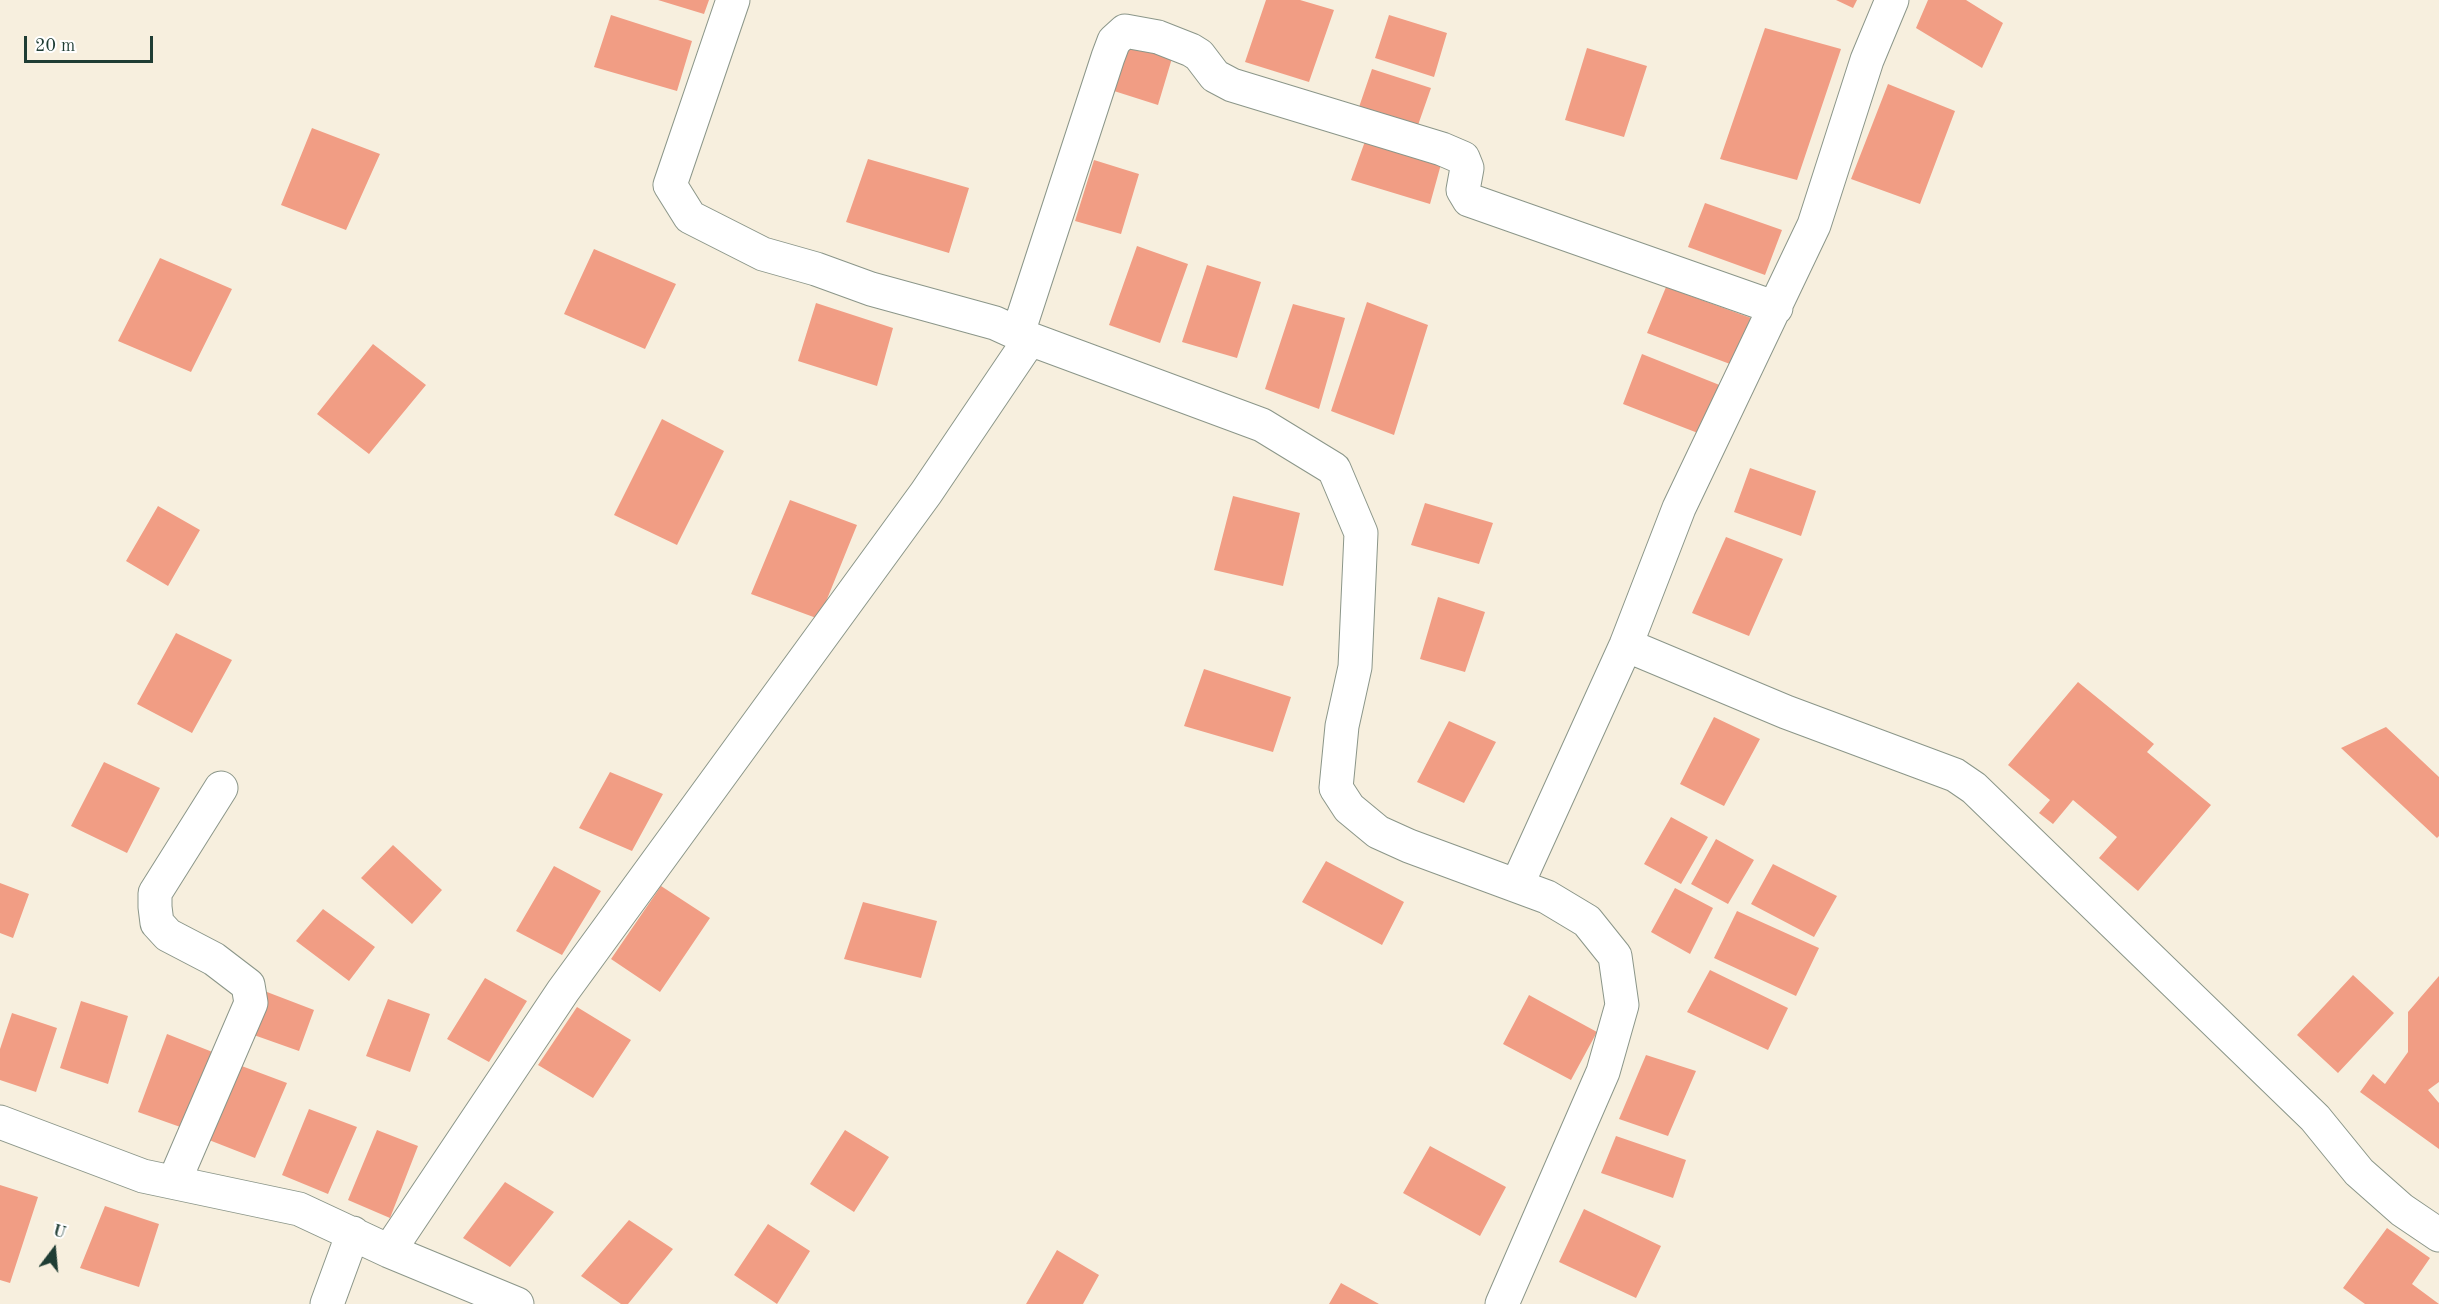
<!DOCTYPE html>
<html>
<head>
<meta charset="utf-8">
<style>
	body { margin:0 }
	#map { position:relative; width:2439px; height:1304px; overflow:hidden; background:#f7efde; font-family:"Old Standard TT",serif }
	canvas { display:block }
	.north { position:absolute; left:24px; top:1220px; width:60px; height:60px; -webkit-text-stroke:4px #fff; paint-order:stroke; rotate:16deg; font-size:16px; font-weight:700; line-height:24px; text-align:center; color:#1f3d34 }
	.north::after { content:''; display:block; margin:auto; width:21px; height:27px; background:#1f3d34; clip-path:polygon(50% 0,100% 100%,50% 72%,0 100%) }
	.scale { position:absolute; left:24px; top:36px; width:129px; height:27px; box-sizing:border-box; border:3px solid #1f3d34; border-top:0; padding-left:8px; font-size:18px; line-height:21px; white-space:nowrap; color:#1f3d34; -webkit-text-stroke:4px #fff; paint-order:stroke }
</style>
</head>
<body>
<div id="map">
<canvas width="2439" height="1304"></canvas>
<div class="north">U</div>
<div class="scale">20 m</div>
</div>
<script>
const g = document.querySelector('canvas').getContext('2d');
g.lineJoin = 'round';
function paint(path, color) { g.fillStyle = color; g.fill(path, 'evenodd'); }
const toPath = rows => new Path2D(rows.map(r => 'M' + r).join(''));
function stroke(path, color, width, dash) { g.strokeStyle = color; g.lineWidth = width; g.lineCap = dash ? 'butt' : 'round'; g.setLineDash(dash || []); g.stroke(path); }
paint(toPath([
	[658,0,709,0,704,14],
	[1266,0,1300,0,1334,10,1309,82,1245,62],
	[1836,0,1857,0,1853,8],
	[1928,0,1966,0,2003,23,1982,68,1916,28],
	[611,15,692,41,677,91,594,67],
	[1389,15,1447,33,1434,77,1375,58],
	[1765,28,1841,49,1797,180,1720,159],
	[1130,41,1173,55,1158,105,1114,91],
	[1587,48,1647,66,1624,137,1565,120],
	[1372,69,1431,88,1417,128,1358,110],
	[1888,84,1955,111,1920,204,1851,179],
	[312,128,380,154,346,230,281,205],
	[1368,133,1443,157,1430,204,1351,180],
	[868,159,969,188,949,253,846,222],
	[1094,160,1139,174,1121,234,1075,221],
	[1705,203,1782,230,1765,275,1688,247],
	[1137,246,1188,264,1160,343,1109,325],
	[594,249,676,284,645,349,564,314],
	[160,258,232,289,191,372,118,341],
	[1207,265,1261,282,1237,358,1182,342],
	[1666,287,1751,318,1730,364,1647,333],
	[1367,302,1428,325,1394,435,1331,411],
	[816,303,893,328,877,386,798,361],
	[1293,304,1345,318,1319,409,1265,389],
	[373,344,426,385,369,454,317,414],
	[1642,354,1722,386,1703,435,1623,404],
	[662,419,724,451,677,545,614,515],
	[1750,468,1816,491,1801,536,1734,512],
	[1233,496,1300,513,1283,586,1214,570],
	[790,500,857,525,819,619,751,594],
	[1425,503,1493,523,1479,564,1411,545],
	[158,506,200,530,168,586,126,561],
	[1726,537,1783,559,1749,636,1692,613],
	[1438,597,1485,612,1465,672,1420,659],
	[176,633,232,660,192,733,137,704],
	[1204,669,1291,697,1273,752,1184,726],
	[2078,682,2154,744,2147,752,2211,805,2138,891,2099,858,2117,837,2073,800,2053,824,2039,813,2050,800,2008,765],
	[1714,717,1760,739,1724,806,1680,784],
	[1449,721,1496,742,1464,803,1417,782],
	[2386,727,2439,777,2439,836,2437,838,2341,748],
	[104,762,160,788,127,853,71,826],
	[610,772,663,794,632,851,579,828],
	[1671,817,1708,837,1681,884,1644,864],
	[1716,839,1754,860,1728,904,1691,884],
	[393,845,442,890,412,924,361,878],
	[1326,861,1404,902,1382,945,1302,902],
	[1773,864,1837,896,1814,937,1751,904],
	[554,866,601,891,562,955,516,931],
	[0,883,29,894,13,938,0,933],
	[661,886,710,918,660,992,611,959],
	[1675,888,1713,908,1690,954,1651,932],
	[863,902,937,921,921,978,844,959],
	[323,909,375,947,349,981,296,941],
	[1737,911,1819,948,1796,996,1714,958],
	[1710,970,1788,1008,1768,1050,1687,1012],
	[2353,975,2394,1013,2338,1073,2297,1035],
	[2439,976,2439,1082,2428,1090,2439,1103,2439,1149,2360,1092,2373,1074,2385,1084,2408,1052,2408,1012],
	[485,978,527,1001,489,1062,447,1039],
	[267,992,314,1010,299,1051,251,1034],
	[1529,995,1597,1032,1571,1080,1503,1044],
	[388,999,430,1014,410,1072,366,1056],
	[81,1001,128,1016,108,1084,60,1068],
	[577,1007,631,1040,593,1098,538,1065],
	[12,1013,57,1028,36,1092,0,1080,0,1049],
	[167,1034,215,1053,186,1129,138,1112],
	[1646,1055,1696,1071,1668,1136,1619,1119],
	[239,1065,287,1083,255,1158,209,1140],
	[309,1109,357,1127,328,1194,282,1175],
	[377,1130,418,1146,390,1218,348,1200],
	[845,1130,889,1157,854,1212,810,1184],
	[1616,1136,1686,1160,1673,1198,1601,1173],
	[1430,1146,1506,1187,1480,1236,1403,1193],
	[505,1182,554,1212,510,1267,463,1238],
	[0,1185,38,1197,10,1283,0,1280],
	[105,1206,159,1224,139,1287,80,1268],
	[1584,1209,1661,1246,1636,1298,1559,1262],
	[629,1220,673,1249,628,1304,621,1304,581,1276],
	[768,1224,810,1251,777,1304,734,1275],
	[2387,1228,2430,1258,2412,1284,2439,1304,2365,1304,2343,1288],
	[1057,1250,1099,1275,1083,1304,1026,1304],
	[1341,1283,1379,1304,1329,1304]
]), '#f19d84');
const minor = toPath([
	[733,0,670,185,690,217,763,254,816,269,871,289,995,323,1030,339,1262,425,1334,469,1361,533,1355,667,1342,726,1336,788,1349,808,1378,832,1409,846,1547,897,1587,921,1615,956,1622,1005,1603,1072,1502,1304],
	[1018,333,1108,57,1114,41,1125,31,1158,37,1191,50,1199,55,1215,76,1232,85,1442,149,1463,158,1467,168,1463,190,1469,200,1776,308],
	[1626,645,1786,712,1955,775,1974,788,2315,1118,2359,1172,2402,1210,2439,1235],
	[1517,885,1626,645,1679,508,1814,225,1867,60,1892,0],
	[0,1122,143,1176,299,1209,389,1251,517,1304],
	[174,1182,251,1003,248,985,214,959,168,935,157,923,155,907,155,893,221,788],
	[389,1251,563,991,926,493,1030,339],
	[327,1304,353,1233]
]);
stroke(minor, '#8b9689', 35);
stroke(minor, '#fff', 33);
</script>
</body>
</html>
